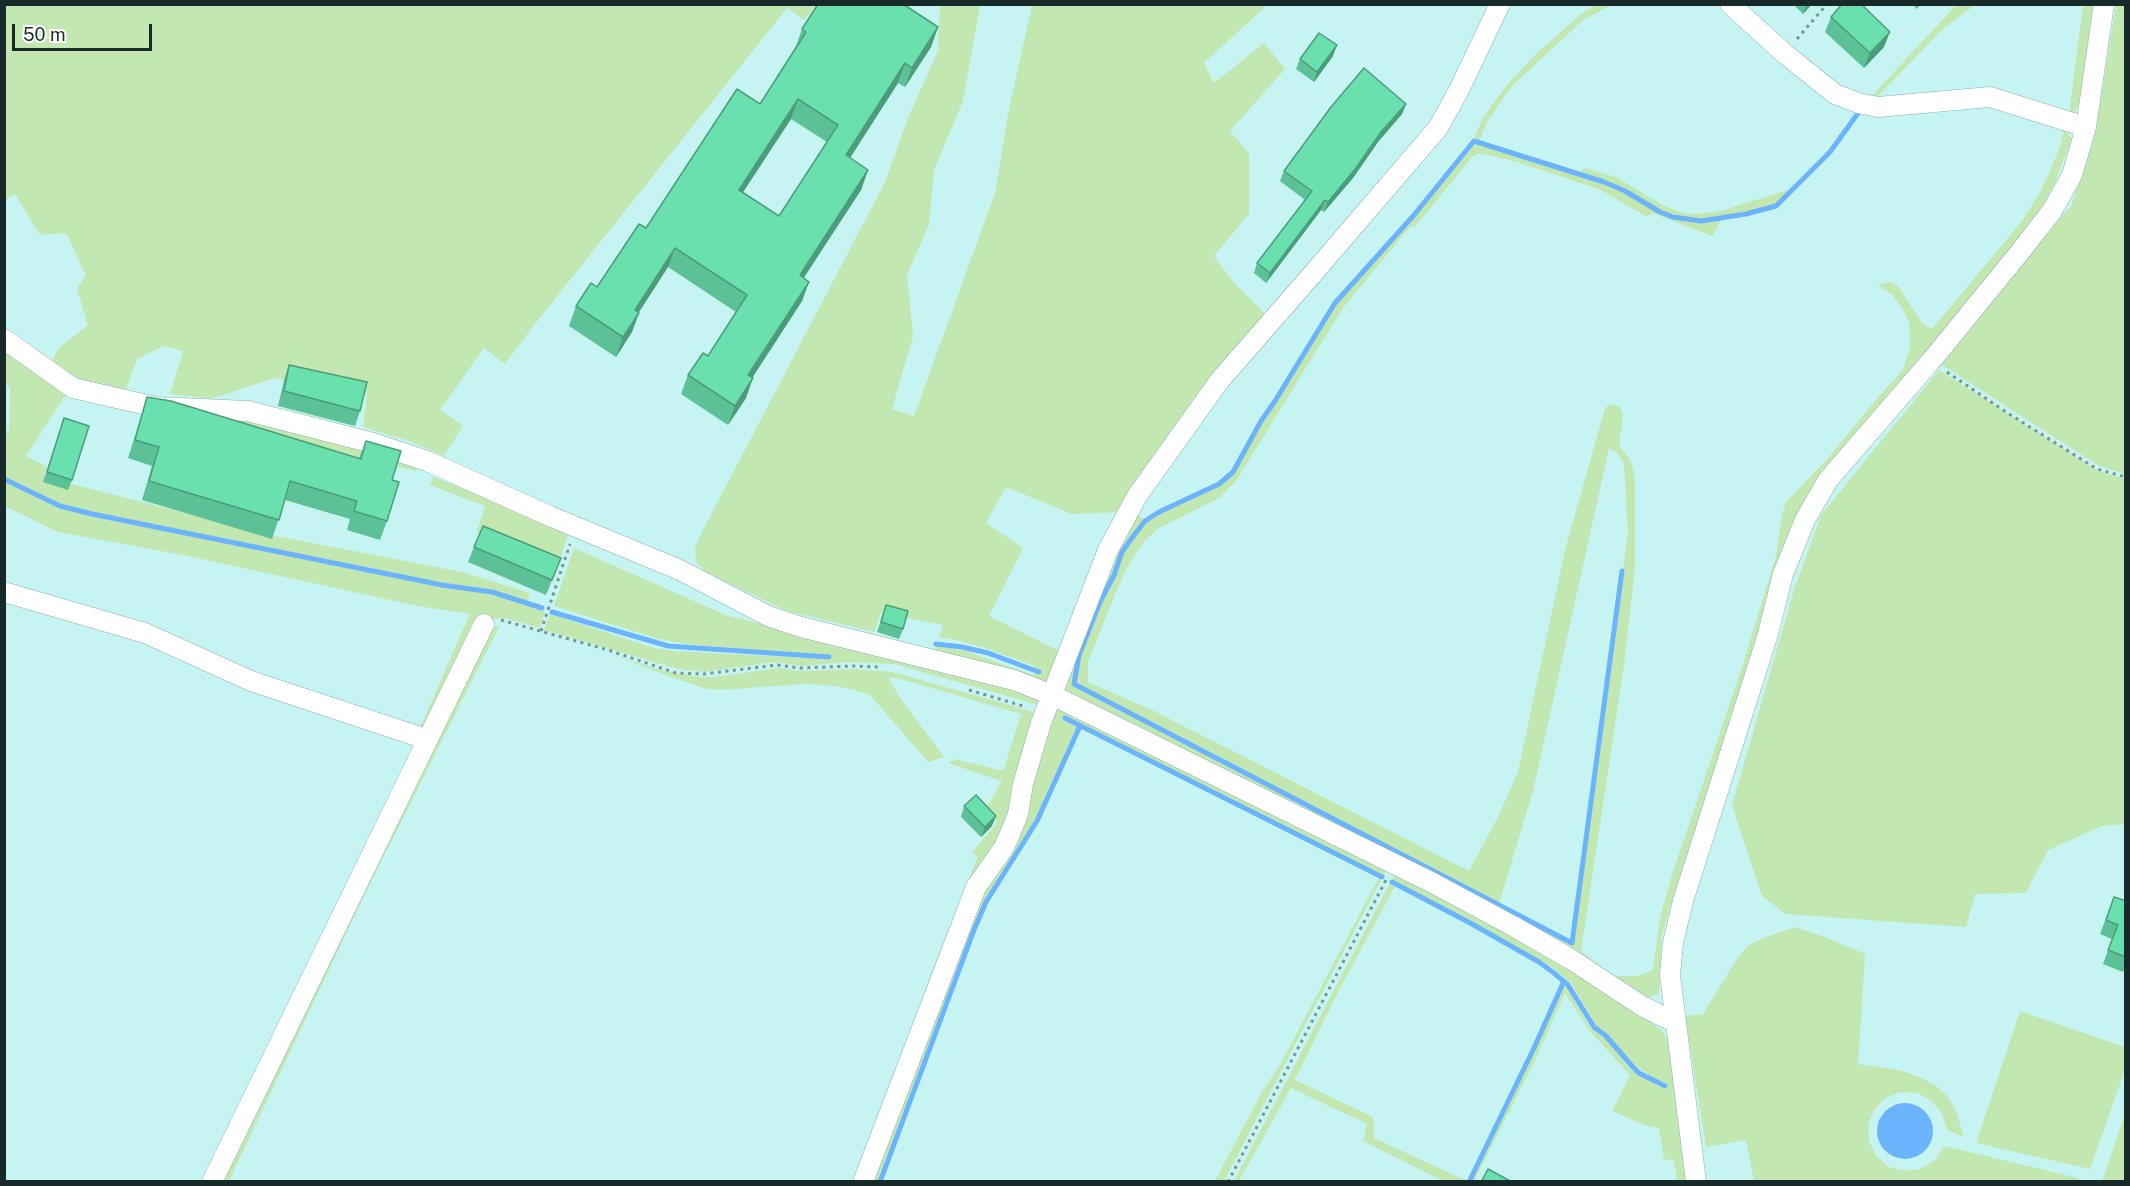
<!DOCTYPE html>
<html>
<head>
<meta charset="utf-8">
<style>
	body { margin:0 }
	#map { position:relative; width:2130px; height:1186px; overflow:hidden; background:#c6f4f2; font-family:"Public Sans",sans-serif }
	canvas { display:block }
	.frame { position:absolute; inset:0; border:6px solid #172928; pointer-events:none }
	.scale { position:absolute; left:12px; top:24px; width:140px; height:27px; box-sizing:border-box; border:3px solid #172928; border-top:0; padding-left:8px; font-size:18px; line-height:21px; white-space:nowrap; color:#172928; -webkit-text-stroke:4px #fff; paint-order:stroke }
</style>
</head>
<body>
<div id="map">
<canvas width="2130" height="1186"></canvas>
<div class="frame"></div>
<div class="scale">50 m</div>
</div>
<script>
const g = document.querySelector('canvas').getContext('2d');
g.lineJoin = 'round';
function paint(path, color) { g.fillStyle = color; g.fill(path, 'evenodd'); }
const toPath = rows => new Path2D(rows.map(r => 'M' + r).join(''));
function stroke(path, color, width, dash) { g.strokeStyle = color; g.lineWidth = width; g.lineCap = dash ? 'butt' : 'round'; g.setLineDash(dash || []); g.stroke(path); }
paint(toPath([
	[5,5,816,5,804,20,787,8,531,329,505,364,484,348,440,410,463,426,444,456,409,441,363,427,367,393,275,378,211,399,170,394,183,351,163,346,137,359,126,389,91,386,51,363,58,349,88,325,77,289,86,275,66,233,40,235,15,194,5,200],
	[940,5,980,5,963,101,934,170,929,225,907,274,913,336,892,409,914,416,995,193,1008,114,1032,5,1267,5,1204,63,1214,83,1264,43,1285,69,1230,131,1249,153,1249,214,1214,256,1234,283,1266,315,1121,512,1072,514,1006,487,986,523,1023,548,989,616,1061,652,1048,688,932,655,936,646,966,651,1031,674,1040,673,1034,666,985,648,952,639,939,638,943,625,881,613,874,632,787,611,705,572,696,562,695,548,703,530,885,182,908,118,938,51],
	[1597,5,1611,5,1582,21,1511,87,1487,122,1479,141,1474,139,1483,117,1511,80,1537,53,1581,14],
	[1956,5,1975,5,1945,27,1874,100,1870,98],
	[2083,5,2093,5,2080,101,2076,110,2069,115],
	[2116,5,2125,5,2125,474,2099,466,1942,365,2050,229,2071,206,2095,135],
	[2064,129,2072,139,2053,187,2033,222,1829,471,1749,668,1678,882,1662,934,1659,994,1650,997,1631,992,1067,693,1063,689,1110,555,1136,513,1144,520,1121,552,1099,601,1078,655,1074,685,1158,727,1573,945,1628,532,1624,464,1617,453,1609,448,1533,791,1499,904,1159,725,1076,683,1080,656,1123,553,1135,536,1146,522,1159,514,1220,486,1234,473,1262,422,1277,402,1336,303,1415,216,1475,143,1603,183,1624,192,1659,213,1673,218,1700,222,1722,219,1712,236,1652,213,1647,217,1601,190,1517,162,1479,153,1472,157,1415,227,1410,227,1343,308,1236,481,1219,498,1159,528,1144,541,1124,573,1088,662,1088,682,1154,711,1469,871,1499,815,1518,772,1565,550,1605,408,1610,404,1620,407,1623,415,1619,445,1631,461,1635,479,1635,568,1624,665,1581,951,1613,976,1637,976,1653,970,1660,919,1671,878,1743,664,1776,556,1782,515,1786,502,1828,458,1880,395,1903,370,1910,346,1909,322,1902,308,1892,295,1878,284,1891,282,1898,286,1922,323,1932,329,2022,221,2042,189,2060,147],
	[1584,168,1616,177,1662,205,1683,213,1698,214,1721,211,1794,188,1776,205,1746,213,1700,220,1688,219,1660,210,1626,190,1578,173],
	[5,347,69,390,26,456,47,467,44,477,276,536,462,572,530,593,527,602,492,590,412,578,93,513,61,504,11,482,5,477,5,432,9,430,10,389,5,382],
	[1939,370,2097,470,2125,479,2125,824,2102,826,2048,850,2026,893,1975,894,1966,927,1786,914,1762,896,1732,805,1794,590,1821,515],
	[240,419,418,464,416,471,271,435,230,430],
	[433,477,497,501,568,535,558,565,477,532,485,506,430,485],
	[5,480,59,507,92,516,411,580,491,593,545,612,540,628,504,618,490,619,426,731,418,732,470,614,418,606,188,556,58,532,5,506],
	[574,548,728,616,896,654,1044,696,1039,705,894,664,848,662,802,666,774,662,704,672,678,669,544,630,550,614,654,648,675,651,827,659,827,655,692,645,658,639,554,606],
	[500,625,364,896,229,1181,218,1182,491,629],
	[611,655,661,670,698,677,715,677,779,668,801,671,853,669,892,672,1038,713,1018,793,902,1057,931,973,978,856,972,852,998,822,985,810,1002,781,948,763,955,759,999,770,1004,769,1021,714,894,677,889,679,900,698,944,757,928,762,871,696,862,692,836,686,806,684,719,690,703,688],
	[1054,701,1386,870,1384,876,1063,716,1062,718,1077,727,1036,818,1010,865,987,899,972,930,879,1181,866,1182],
	[1395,874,1484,916,1632,1008,1663,1032,1668,1040,1687,1181,1677,1181,1674,1159,1664,1160,1659,1128,1647,1126,1612,1111,1630,1075,1589,1030,1565,993,1534,1063,1474,1181,1471,1181,1535,1049,1564,983,1590,1027,1607,1038,1628,1067,1658,1086,1665,1089,1667,1087,1666,1083,1650,1076,1630,1062,1608,1035,1597,1027,1571,983,1552,967,1392,879],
	[1379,877,1382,878,1224,1181,1215,1181,1262,1092,1280,1065],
	[1390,883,1395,886,1336,996,1295,1080,1373,1117,1374,1138,1467,1181,1443,1181,1363,1141,1367,1124,1291,1088,1239,1181,1234,1181],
	[1795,927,1827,938,1865,954,1858,1064,1900,1070,1919,1077,1935,1085,1947,1096,1955,1108,1964,1137,1947,1130,1942,1114,1932,1101,1918,1093,1901,1092,1886,1098,1874,1110,1868,1125,1869,1141,1876,1156,1889,1167,1905,1171,1921,1169,1935,1160,1944,1146,2078,1178,2077,1181,1754,1181,1746,1140,1706,1147,1685,1016,1703,1014,1738,957,1747,947,1758,940],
	[2020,1011,2125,1047,2125,1070,2090,1169,1976,1143],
	[2125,1114,2125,1181,2102,1181]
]), '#c3e7b1');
paint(toPath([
	'1877 1131a28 28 0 1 1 56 0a28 28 0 1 1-56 0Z'
]), '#6bb4fd');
stroke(toPath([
	[4,479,60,506,92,514,442,585,492,592,542,608],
	[1622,571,1572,943,1074,684,1079,655,1100,602,1114,575,1122,552,1134,535,1145,521,1159,512,1219,484,1233,472,1261,421,1275,401,1335,303,1414,215,1474,141,1604,182,1625,191,1660,212,1673,217,1701,221,1746,214,1776,206,1830,152,1861,109],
	[552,612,668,646,829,657],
	[936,644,962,647,988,653,1039,672],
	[1065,718,1382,877],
	[1392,882,1472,924,1539,962,1554,973,1568,985,1594,1027,1605,1035,1632,1066,1639,1073,1665,1086],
	[880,1182,974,930,986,902,1037,821,1080,726],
	[1469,1182,1534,1048,1564,981]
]), '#6bb4fd', 5);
const minor = toPath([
	[1730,4,1785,54,1835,94,1858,103,1878,107,1990,97,2086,127],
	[4,339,73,388,156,407,248,411,373,443,427,461,552,517,680,570,768,616,801,627,1014,680,1052,695,1433,883,1513,926,1572,960,1642,1006,1676,1023],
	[4,592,145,633,251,681,426,739],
	[212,1182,484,624],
	[863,1182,976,887,1003,849,1010,834,1018,814,1023,784,1041,723,1108,550,1137,496,1220,380,1310,277,1438,128,1459,90,1500,4],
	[1696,1182,1670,975,1673,943,1683,901,1768,634,1783,574,1805,520,1828,480,1931,361,2020,252,2052,211,2072,175,2086,127,2104,4]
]);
stroke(minor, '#88b4b2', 21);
stroke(toPath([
	[1797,39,1827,4],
	[1947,372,2006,412,2097,469,2126,477],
	[501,620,608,650,676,673,704,674,777,665,800,668,852,666,879,667],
	[541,631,570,544],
	[969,690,1023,706],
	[1228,1182,1386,880]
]), '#759694', 3, [3, 4.5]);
stroke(minor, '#fff', 20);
paint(toPath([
	[1793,4,1812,4,1803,14],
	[1912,4,1921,4,1917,9],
	[1831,17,1884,47,1864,68,1825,32],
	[938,27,931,47,905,87,898,83,850,158,868,170,861,190,804,278,809,282,802,301,752,378,746,398,728,425,681,394,688,375,708,356,736,312,668,267,639,312,632,332,616,357,569,326,576,306,597,287,646,228,760,104,795,49,802,29],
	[791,119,827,142,779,216,743,192],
	[1333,56,1314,82,1296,69,1300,59],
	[1406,104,1402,114,1378,142,1353,178,1324,212,1321,210,1266,283,1254,273,1257,263,1305,200,1280,181,1284,171],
	[289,365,360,411,355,426,278,406,284,380],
	[147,397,359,458,366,441,392,480,387,521,380,540,347,530,350,519,285,500,272,539,142,500,152,466,128,458],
	[64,418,72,480,68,490,43,482],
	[474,547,555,573,546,595,468,562],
	[886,605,903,629,899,639,877,632],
	[964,806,992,826,981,837,961,817],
	[2114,897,2126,901,2126,966,2123,972,2103,964,2112,939,2100,934]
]), '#5cc196');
paint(toPath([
	[1807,4,1812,4,1803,14],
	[938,27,931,47,905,87,912,68],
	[1890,32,1884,47,1864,68,1870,53],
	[1337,45,1333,56,1314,82,1317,72],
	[905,63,898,83,839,175,846,155],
	[798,99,791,119,732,209,739,190],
	[1406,104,1402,114,1378,142,1353,178,1324,212,1328,202,1381,132],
	[868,170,861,190,792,295,800,275],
	[1325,200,1321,210,1266,283,1270,273],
	[675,248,668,267,628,329,635,310],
	[809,282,802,301,741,395,748,375],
	[639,313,632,332,616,357,623,337],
	[753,378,746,398,728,425,735,406],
	[996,816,992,826,981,837,985,827]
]), '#4b9d7a');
const building = toPath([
	[818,4,903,4,938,27,912,68,905,63,846,155,868,170,800,275,809,282,748,375,753,378,735,406,688,375,703,353,708,356,747,295,675,248,635,310,639,313,623,337,576,306,591,283,597,287,639,224,646,228,737,89,760,104,806,32,802,29,818,4],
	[798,99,838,125,779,216,739,190,798,99],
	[1842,4,1861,4,1890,32,1870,53,1831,17,1842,4],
	[1319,33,1337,45,1317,72,1300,59,1319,33],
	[1364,68,1406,104,1381,132,1356,168,1328,202,1325,200,1270,273,1257,263,1312,191,1284,171,1331,107,1364,68],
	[289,365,367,382,360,411,284,391,289,365],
	[147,397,171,401,361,459,366,441,401,451,392,480,399,482,387,521,354,511,357,501,290,481,279,520,149,481,159,447,135,440,147,397],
	[64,418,89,426,72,480,47,472,64,418],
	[483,526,561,558,552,580,474,547,483,526],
	[886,605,908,611,903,629,881,622,886,605],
	[976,795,996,816,985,827,964,806,976,795],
	[2114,897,2126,901,2126,957,2108,950,2118,925,2106,920,2114,897],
	[1488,1169,1512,1182,1481,1182,1488,1169]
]);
paint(building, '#6be0af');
stroke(building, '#4b9d7a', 1.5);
</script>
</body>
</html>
